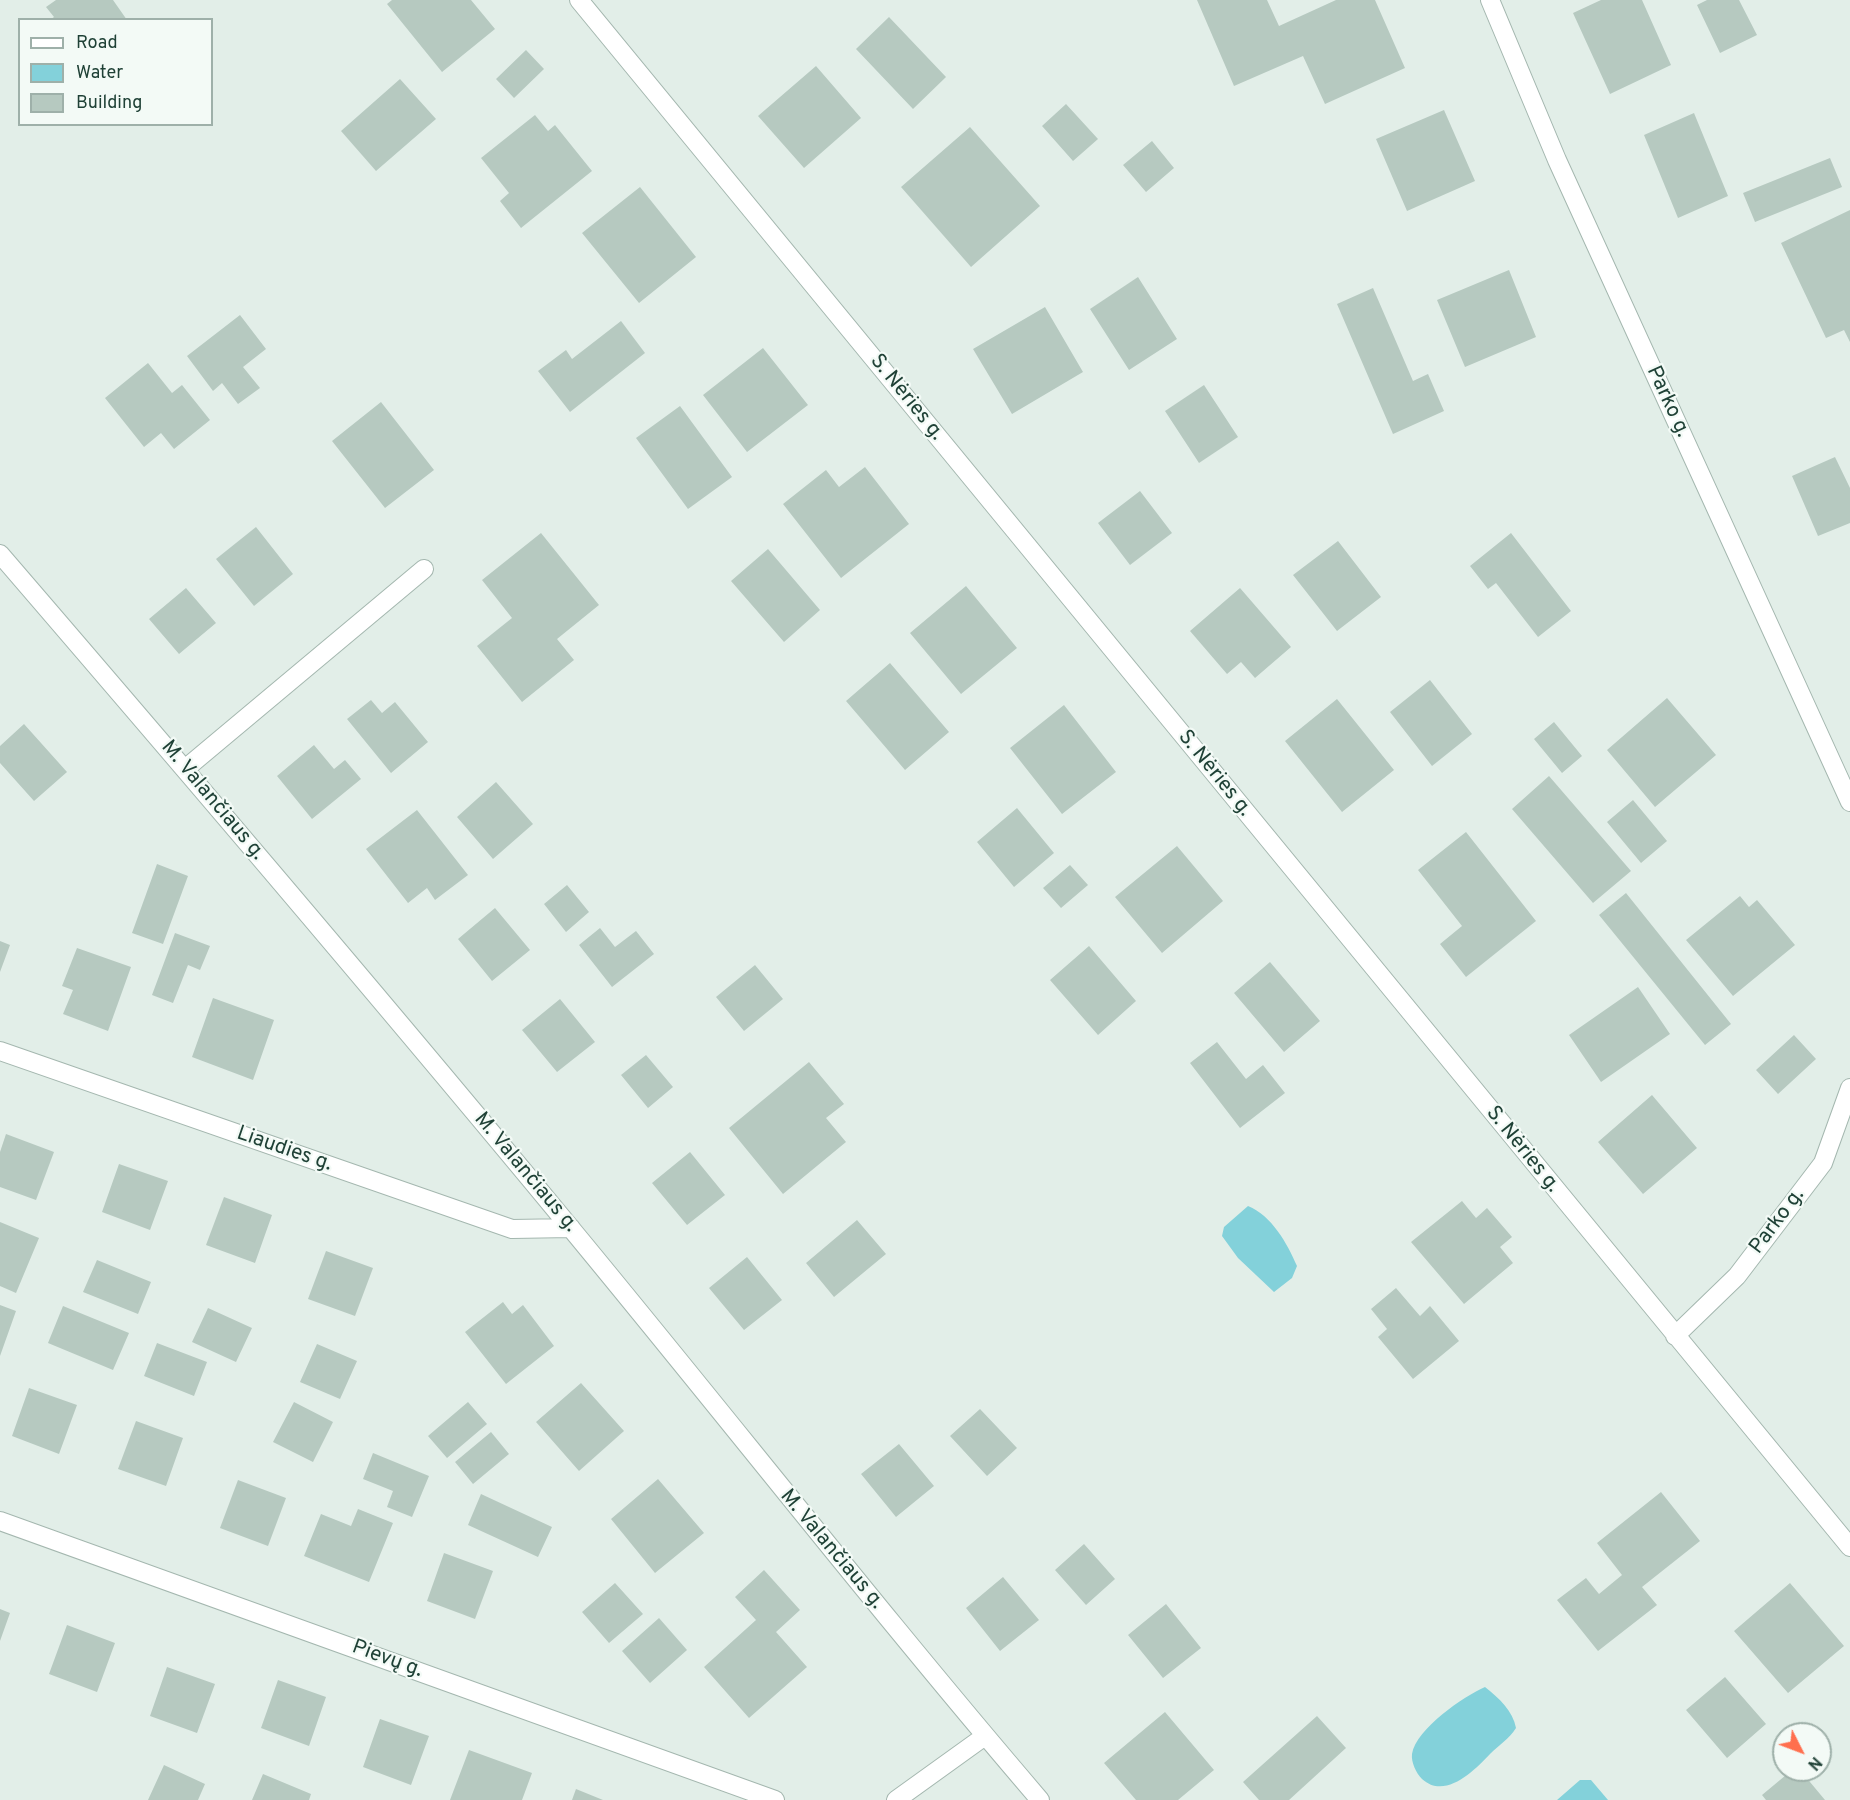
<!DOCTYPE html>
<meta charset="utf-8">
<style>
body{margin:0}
#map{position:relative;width:1850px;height:1800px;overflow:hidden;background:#e2eee8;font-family:Overpass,sans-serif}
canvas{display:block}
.legend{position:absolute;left:18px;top:18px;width:195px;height:108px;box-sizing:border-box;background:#f3faf6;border:2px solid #9eb0a9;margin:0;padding:8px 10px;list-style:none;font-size:18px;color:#1f4136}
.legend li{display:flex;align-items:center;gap:12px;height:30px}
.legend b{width:30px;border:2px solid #9eb0a9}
.north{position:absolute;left:1772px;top:1722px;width:60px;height:60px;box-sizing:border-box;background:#f3faf6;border:2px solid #9eb0a9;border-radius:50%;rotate:132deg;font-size:16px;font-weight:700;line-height:24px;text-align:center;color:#1f4136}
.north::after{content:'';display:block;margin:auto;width:21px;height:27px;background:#ff6f4e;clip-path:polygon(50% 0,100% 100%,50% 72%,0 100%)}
</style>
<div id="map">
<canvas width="1850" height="1800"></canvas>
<ul class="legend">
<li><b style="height:8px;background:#fff"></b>Road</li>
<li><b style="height:16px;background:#83d1da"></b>Water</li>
<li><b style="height:16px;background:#b6c9c0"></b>Building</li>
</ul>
<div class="north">N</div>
</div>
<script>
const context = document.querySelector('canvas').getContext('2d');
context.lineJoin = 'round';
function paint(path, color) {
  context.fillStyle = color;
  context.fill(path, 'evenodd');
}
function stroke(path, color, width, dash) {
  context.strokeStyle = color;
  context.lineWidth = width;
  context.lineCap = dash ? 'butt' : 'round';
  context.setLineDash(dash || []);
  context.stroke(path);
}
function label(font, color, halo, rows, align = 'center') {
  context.font = font + ' Overpass,sans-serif';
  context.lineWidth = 4.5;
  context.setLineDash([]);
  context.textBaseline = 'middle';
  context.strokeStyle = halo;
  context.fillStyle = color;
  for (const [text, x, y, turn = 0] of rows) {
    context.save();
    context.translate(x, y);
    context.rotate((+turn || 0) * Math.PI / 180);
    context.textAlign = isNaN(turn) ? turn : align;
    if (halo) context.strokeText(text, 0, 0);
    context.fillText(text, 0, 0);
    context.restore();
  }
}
paint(new Path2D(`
 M1248,1206C1272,1216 1287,1243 1297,1266L1292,1278L1274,1292L1238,1258L1222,1236L1224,1227Z
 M1485,1687C1499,1698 1513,1711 1516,1728C1509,1739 1499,1745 1490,1754C1474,1771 1445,1800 1422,1779C1416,1773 1411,1762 1412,1754C1416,1729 1464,1696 1485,1687Z
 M1580,1780H1591L1608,1800H1557Z`), '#83d1da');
paint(new Path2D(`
 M56,0H113L127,20H50L54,17L46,7Z
 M392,0H471L495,29L442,72L387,4Z
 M1197,0H1267L1279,26L1336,0H1375L1405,68L1325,104L1303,56L1234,86Z
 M1601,0H1642L1671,65L1610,94L1573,13Z
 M1707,0H1739L1757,35L1720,53L1697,5Z
 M889,17L946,77L913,109L856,49Z
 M526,50L544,69L514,98L496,79Z
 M816,66L861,118L804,168L758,116Z
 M400,79L436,119L376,171L341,131Z
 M1066,104L1098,139L1073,161L1042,126Z
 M1444,110L1475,181L1407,211L1376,139Z
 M1694,113L1728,196L1678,218L1644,135Z
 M535,115L548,131L555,125L592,171L521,228L500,201L509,193L481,158Z
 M970,127L1040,206L971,267L901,187Z
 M1152,141L1174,168L1146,192L1123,165Z
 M1830,158L1842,187L1755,222L1743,193Z
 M640,187L696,257L639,303L582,233Z
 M1850,210V342L1844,330L1826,338L1781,243Z
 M1509,270L1536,337L1465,367L1437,300Z
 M1138,277L1177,339L1129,370L1090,309Z
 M1373,288L1413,381L1428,374L1444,411L1393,434L1337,304Z
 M1045,307L1083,372L1012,414L973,349Z
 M240,315L266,349L243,367L260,388L238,404L222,383L213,391L187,356Z
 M621,321L645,353L570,412L538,371L566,350L572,359Z
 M763,348L808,405L747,452L703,395Z
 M148,363L172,393L182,385L210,420L174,449L161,433L144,447L105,398Z
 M1204,385L1238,437L1199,463L1165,411Z
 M381,402L434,470L385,508L332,441Z
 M680,406L732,477L688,509L636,438Z
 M1835,457L1850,488V523L1818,536L1792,476Z
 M865,467L909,524L841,578L783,504L826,470L839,487Z
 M1140,491L1172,533L1130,565L1098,523Z
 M256,527L293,574L254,606L216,559Z
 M541,533L599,605L557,639L574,660L522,702L477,646L512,618L482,580Z
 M1511,533L1571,611L1538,637L1496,583L1488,589L1470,566Z
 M1338,541L1381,597L1337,631L1293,575Z
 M768,549L820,610L784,642L731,581Z
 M966,586L1017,648L961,694L910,633Z
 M186,588L216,623L179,654L149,619Z
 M1240,588L1291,647L1255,678L1241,662L1227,674L1190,631Z
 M890,663L949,732L905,770L846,701Z
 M1430,680L1472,734L1432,766L1390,712Z
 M1667,698L1716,755L1655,807L1607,750Z
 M1337,699L1394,770L1342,812L1285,741Z
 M371,700L382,713L395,702L428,742L391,773L347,719Z
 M1064,705L1116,772L1062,814L1010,748Z
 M1554,722L1582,756L1562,773L1534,739Z
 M24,724L67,772L34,801L0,763V746Z
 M314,745L334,769L345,760L361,779L312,819L277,776Z
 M1549,776L1631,871L1593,903L1512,809Z
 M496,782L533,824L493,859L457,817Z
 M1633,800L1667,841L1641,863L1607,822Z
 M1017,808L1054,853L1014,887L977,842Z
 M417,810L468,875L435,900L427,888L408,903L366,849Z
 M1466,832L1536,921L1466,977L1440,944L1462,926L1418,870Z
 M1177,846L1223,901L1162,953L1115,897Z
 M157,864L188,876L163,944L132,933Z
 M1070,865L1088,885L1061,908L1043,888Z
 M567,885L589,912L566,932L544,904Z
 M1626,893L1731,1024L1705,1045L1599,915Z
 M1740,896L1749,907L1757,900L1795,945L1733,996L1686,940Z
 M495,908L530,950L492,981L458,939Z
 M600,928L615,947L636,931L654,954L612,987L579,945Z
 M175,933L210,946L200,970L188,965L173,1003L152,995Z
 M0,941L10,945L0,972Z
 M1089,946L1136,1001L1098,1035L1050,980Z
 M77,948L131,967L108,1031L63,1014L73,990L62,986Z
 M1270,962L1320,1021L1284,1052L1234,993Z
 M755,965L783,999L744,1031L716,997Z
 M1638,987L1670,1034L1601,1082L1569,1035Z
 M213,998L274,1020L253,1080L192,1057Z
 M560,999L595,1042L557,1072L522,1030Z
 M1794,1035L1816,1059L1778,1094L1756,1070Z
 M1217,1042L1246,1079L1263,1065L1285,1093L1240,1128L1190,1063Z
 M646,1055L673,1087L648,1108L621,1075Z
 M809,1062L844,1104L826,1118L846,1142L783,1194L729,1128Z
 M1652,1095L1697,1148L1643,1194L1598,1142Z
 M6,1134L54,1152L36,1200L0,1187V1152Z
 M690,1152L725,1195L687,1225L652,1183Z
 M119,1164L168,1181L150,1230L102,1212Z
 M224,1197L272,1215L255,1263L206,1245Z
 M1462,1201L1476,1218L1487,1208L1512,1237L1500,1247L1513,1263L1464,1304L1411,1242Z
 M857,1220L886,1254L834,1297L806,1263Z
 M0,1222L39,1238L16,1293L0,1286Z
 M326,1251L373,1268L355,1316L308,1299Z
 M747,1257L782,1300L744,1330L709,1288Z
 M97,1260L151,1282L138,1314L83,1292Z
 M1396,1288L1420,1316L1430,1306L1459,1341L1413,1379L1378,1337L1387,1329L1371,1309Z
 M503,1302L512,1314L523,1305L554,1346L506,1384L465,1332Z
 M0,1305L16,1311L0,1356Z
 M63,1306L129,1333L113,1370L48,1343Z
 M208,1308L252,1328L236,1362L192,1342Z
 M157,1343L207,1362L194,1396L144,1376Z
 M317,1344L357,1361L340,1399L300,1382Z
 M581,1383L624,1431L579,1471L536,1422Z
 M29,1388L77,1405L59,1454L12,1436Z
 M294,1402L333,1422L313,1462L273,1442Z
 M468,1402L487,1424L447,1458L428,1436Z
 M980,1409L1017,1448L987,1476L950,1436Z
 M136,1421L183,1438L166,1486L118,1469Z
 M491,1432L509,1454L473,1484L455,1462Z
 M899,1444L934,1486L896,1517L861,1474Z
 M373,1453L429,1476L412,1517L387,1507L393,1491L363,1479Z
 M658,1479L704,1533L655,1573L611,1519Z
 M238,1480L286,1498L268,1546L220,1528Z
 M1661,1492L1700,1541L1642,1587L1657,1605L1598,1651L1557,1600L1586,1578L1599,1594L1622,1575L1597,1543Z
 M481,1494L552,1527L538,1557L468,1525Z
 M358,1509L393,1523L369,1582L304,1556L321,1514L351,1526Z
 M1084,1544L1115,1579L1086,1605L1055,1570Z
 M444,1553L493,1571L475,1619L427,1601Z
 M764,1570L800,1610L776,1632L807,1667L749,1718L704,1667L756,1620L735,1597Z
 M1003,1577L1039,1620L1000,1651L966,1608Z
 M615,1583L643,1614L609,1643L582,1612Z
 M1790,1583L1844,1646L1788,1693L1734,1631Z
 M1166,1604L1201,1648L1163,1678L1128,1635Z
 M0,1609L10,1613L0,1641Z
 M659,1618L687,1650L650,1683L622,1651Z
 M67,1625L115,1643L97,1692L49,1674Z
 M167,1667L215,1684L197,1733L150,1716Z
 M1725,1677L1766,1724L1727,1758L1686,1710Z
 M278,1680L326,1697L309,1746L261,1728Z
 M1165,1712L1214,1770L1178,1800H1136L1104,1763Z
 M1317,1716L1346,1748L1289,1800H1259L1243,1782Z
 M380,1719L429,1736L411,1785L363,1767Z
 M469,1750L532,1773L522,1800H450Z
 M164,1765L205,1784L198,1800H148Z
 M1792,1770H1800L1825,1800H1766L1762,1795Z
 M263,1774L311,1794L309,1800H252Z
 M576,1789L603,1800H572Z`), '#b6c9c0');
const minor = new Path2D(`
 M579,0L1850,1547
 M1490,0L1557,160L1850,802
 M0,554C192,777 382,1000 569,1226C727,1417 879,1612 1040,1800
 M185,769L424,569
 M0,1051L512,1229L571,1228
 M1675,1336L1737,1276L1823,1163L1850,1088
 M0,1521L775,1800
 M896,1800L985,1736`);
stroke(minor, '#a4b7af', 20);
stroke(minor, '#fff', 18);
label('21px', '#1f4136', '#f3faf6', [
 ["S. Nėries g.",906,398,51],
 ["Parko g.",1667,402,65],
 ["S. Nėries g.",1214,774,51],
 ["M. Valančiaus g.",212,801,50],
 ["Liaudies g.",284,1150,19],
 ["S. Nėries g.",1522,1150,51],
 ["M. Valančiaus g.",525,1173,50],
 ["Parko g.",1778,1222,-53],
 ["M. Valančiaus g.",831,1550,50],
 ["Pievų g.",387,1660,20]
]);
</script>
